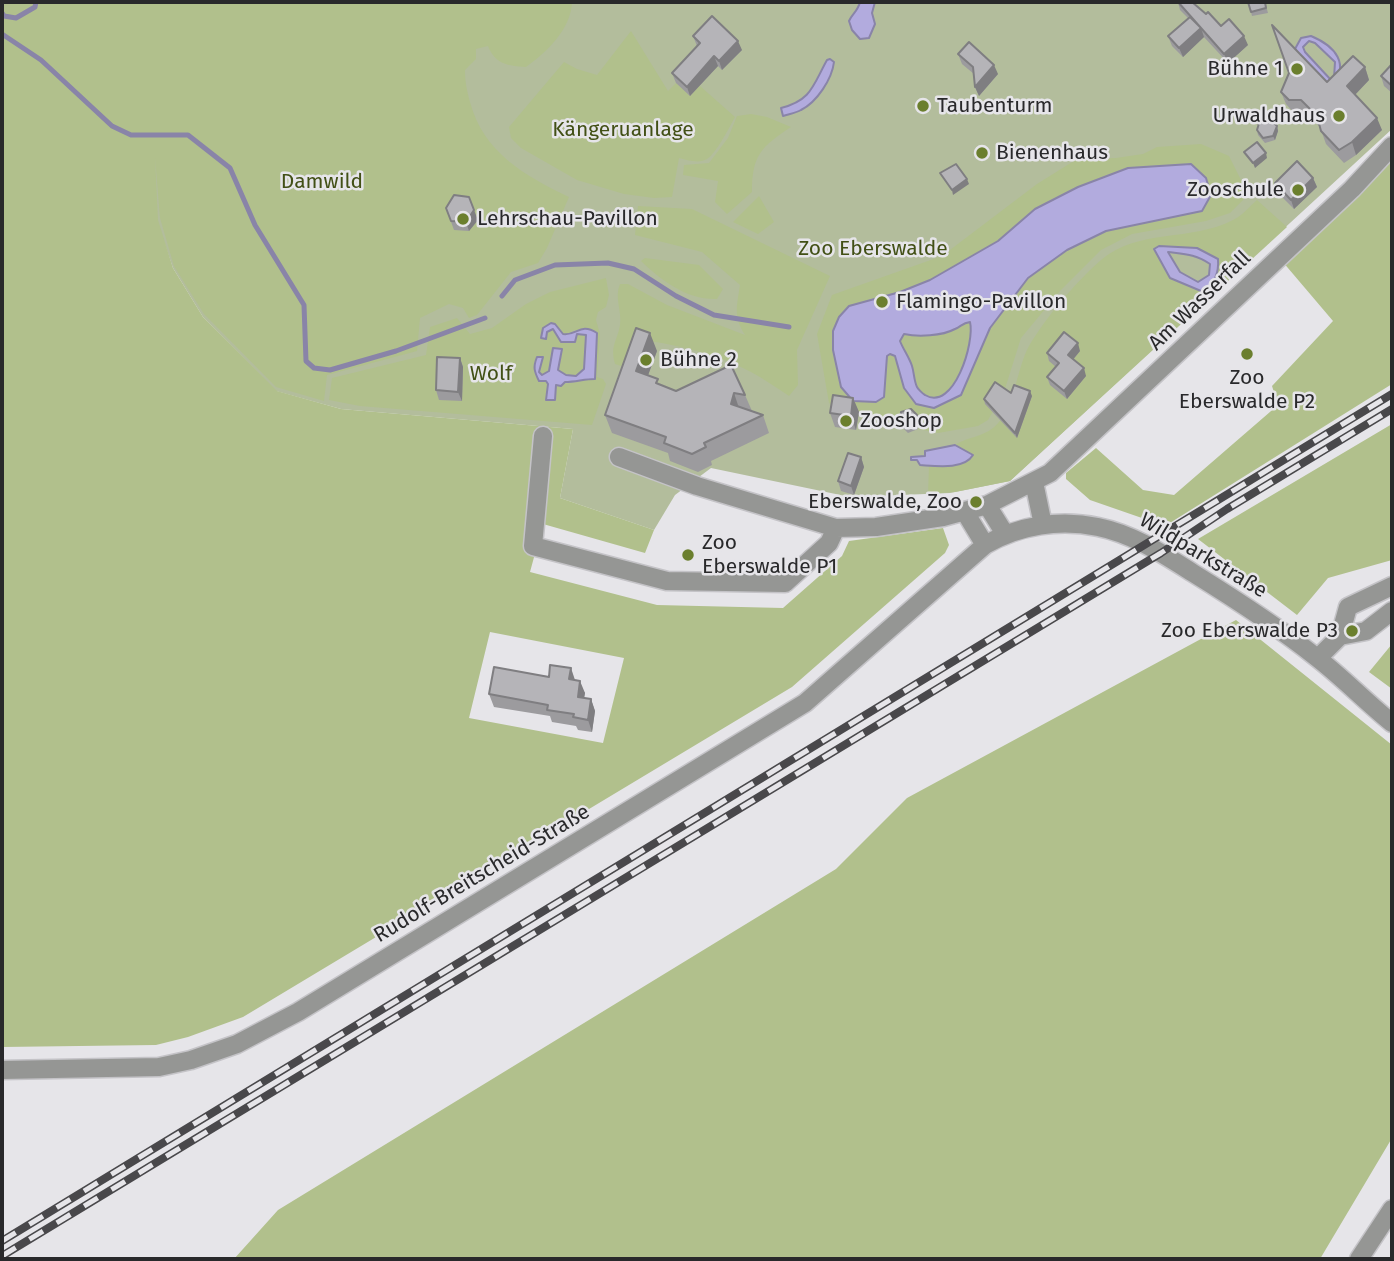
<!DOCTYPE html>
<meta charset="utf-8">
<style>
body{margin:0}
#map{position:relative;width:1394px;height:1261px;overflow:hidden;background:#e6e5e9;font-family:"Fira Sans",sans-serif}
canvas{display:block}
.frame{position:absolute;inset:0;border:4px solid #29292b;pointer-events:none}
</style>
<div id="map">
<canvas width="1394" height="1261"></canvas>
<div class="frame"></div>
</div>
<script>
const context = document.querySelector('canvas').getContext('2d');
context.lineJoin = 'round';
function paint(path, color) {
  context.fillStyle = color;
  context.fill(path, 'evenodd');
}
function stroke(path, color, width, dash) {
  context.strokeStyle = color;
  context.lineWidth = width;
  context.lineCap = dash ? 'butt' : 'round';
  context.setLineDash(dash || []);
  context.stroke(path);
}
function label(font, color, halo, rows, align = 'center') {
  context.font = font + ' "Fira Sans",sans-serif';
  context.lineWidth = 5;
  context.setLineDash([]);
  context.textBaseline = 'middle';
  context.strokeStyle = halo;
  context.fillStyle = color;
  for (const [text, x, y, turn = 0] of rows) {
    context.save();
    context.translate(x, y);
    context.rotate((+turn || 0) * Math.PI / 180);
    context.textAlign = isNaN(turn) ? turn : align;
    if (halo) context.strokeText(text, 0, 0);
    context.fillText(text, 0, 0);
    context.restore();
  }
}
paint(new Path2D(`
 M2,2H1392V129L1010,481L950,493L850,497L711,468L675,495L654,530L560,498L573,429L341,409L276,391L203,317L173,268L159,227L169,292L223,357L274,408L292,440L246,459L158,477L77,499L28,515L2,532Z`), '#b3bd9c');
paint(new Path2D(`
 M2,2H572C571,29 547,52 526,67C508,66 495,64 488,46L476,49V59L465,70C465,82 467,91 470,102C483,152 525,176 569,197L547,248L538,263L511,272L477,315L469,318L463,308L449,304L420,318L417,351L327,375L324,401L276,387L204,314L174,266L160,218L155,157L158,220L173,268L203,317L277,391L341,409L573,429L560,498L654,530L645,553L543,524L530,572L657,605L783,608L842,556L849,541L943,528L949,545L945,553L792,687L243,1017L188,1037L156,1045L2,1047ZM490,632L624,658L603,743L469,718Z
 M631,31L668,91L676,83L700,86L735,117C730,126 716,154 707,159C699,164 687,160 679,158L672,197L654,198L624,194L577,180L521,148L511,138L509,127L564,62L577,69L597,75Z
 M751,114L767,117L791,127C761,147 752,155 752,192L727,214L715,202L718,181L683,175L684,165L709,163L728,138L737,116Z
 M1201,144L1229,156L1244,186V199L1230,213L1206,221L1132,234L1101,250L1060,291L1021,338L1004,392L988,420L978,426L938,433L918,429L919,420L903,417L901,426L859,412L838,409L829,403L817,334L832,295L942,256L1037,184L1077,159L1116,158L1143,154L1157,147ZM1162,165L1201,211L1106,231L1067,250L1028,278L990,329L961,395L934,408L902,373L895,356L890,354L887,356L884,397L841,387L833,350V331L849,306L900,292L930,280L998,241L1035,209L1078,187L1128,169Z
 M1392,154V384L1165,526L1090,500L1066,479V473L1096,448L1143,490L1174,495L1278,405L1272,386L1333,321L1282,261Z
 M759,196L774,222L758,234L733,222Z
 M1257,200L1287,227L1010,481L955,492L928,494L929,466L961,464L959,449L955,445C967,437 982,437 993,428C1015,411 1016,369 1029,346C1046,317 1076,282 1101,260C1139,228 1191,242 1233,220C1242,216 1250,206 1257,200ZM1168,246L1197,248L1219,266L1195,290L1170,278L1155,249Z
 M638,206L692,209L830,276L797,350L798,385L789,396C777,388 764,379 751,372C721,356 683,346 649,341L627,368L615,364C610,345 617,342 620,325C622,311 614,297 620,284H628L667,305L745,335C733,316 737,305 740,285L702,252L635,235Z
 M645,258L699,265L723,289L717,299C687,300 662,281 641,261Z
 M606,278L609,295L606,307L598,312L596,320L600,334L597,377L603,379L606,384L592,425L360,406L329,400L332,378L426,355L430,327L457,318L470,334L492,328L526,304L550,292ZM551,323L555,324L562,334H568L574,330L597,333L581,379L578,382L556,385L547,400L548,384L534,372L543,358C541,365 536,368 542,376L549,371L553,348L558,370L566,375L576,376L584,369L586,334H577L569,343C559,341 557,338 553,329L542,338L543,328Z
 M970,322C976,343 950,420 921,391C916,387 916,382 915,376C912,363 904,353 900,341L904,334C915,336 945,334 955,329C962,326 962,323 970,322Z
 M1392,424V560L1328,578L1297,615L1198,539Z
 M1236,620L1392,745V1138L1320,1259H234L278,1210L836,869L907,798Z
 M1392,644V689L1369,672Z`), '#b1c08c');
const water = new Path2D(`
 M860,2H875L872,13L875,24L869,38L860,39L852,30L849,21C852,14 858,11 860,2Z
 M1311,36C1335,46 1351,64 1331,88L1298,55L1295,49L1301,38ZM1309,41L1315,43L1335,62L1334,78L1331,80L1305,52L1303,47Z
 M830,59L834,62C832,79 817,102 801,110C796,113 789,114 783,116L781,108C812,100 813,85 827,60Z
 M1191,164L1206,178L1211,195L1202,211L1106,231L1067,250L1028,278L990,328L961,395L934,408L916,404L904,388L895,356L890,354L887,356L884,397L876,402L853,401L841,387L833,350V331L839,317L849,306L900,292L930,280L998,241L1035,209L1078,187L1128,168ZM970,322C975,342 954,412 925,395C923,394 918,389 917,387C914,381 914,372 912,366C909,357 903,349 900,341L904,334C918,337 942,336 955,329C962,326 962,323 970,322Z
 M1159,246L1197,248L1218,259C1219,272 1215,286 1201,291L1170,278L1154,249ZM1168,252C1184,254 1196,254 1210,264L1209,275L1198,282L1180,272Z
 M551,323L555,324L563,334C577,336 580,322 597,333L595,379C584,379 576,382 565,382L561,386L556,385L555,400H546L548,384L546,381H539C534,371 533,367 537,357H543L539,372L542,375L549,371L553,348L562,349L558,370L566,375L576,376L584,369L586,335L577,334L575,342H561L553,329L547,332L546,339L541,338L543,328Z
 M955,445L973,455C964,470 936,466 920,465L917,460H911V457L925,456V451Z`);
paint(water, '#b2abde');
stroke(water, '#8984a8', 2);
stroke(new Path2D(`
 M2,13L4,16L16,18L35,7L36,2
 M2,34L41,60L112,126L131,135H188L230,168L255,225L304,305L306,361L314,368L330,370L396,351L485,318
 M502,296L515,280L555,265L608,263L634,269L676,296L714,315L789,327`), '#8984a8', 5);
const minor = new Path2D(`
 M543,436L533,546L667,581L785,583L829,543L836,528
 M619,457L697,486L836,528L876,527L943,517L987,505L1050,473L1352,189L1392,146
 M1034,482L1043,525
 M987,505L1005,534
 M965,512L985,545
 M1340,636L1348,607L1392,586
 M1318,658L1340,636L1366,631L1392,611
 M2,1070L159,1067L191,1060L237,1044L298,1012L805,703L985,545C1019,525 1060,519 1098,527C1133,534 1163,554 1193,573C1235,599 1277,626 1316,657C1342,677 1366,702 1392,723
 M1359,1259L1392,1209`);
stroke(minor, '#c4c3c7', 21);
stroke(minor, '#959694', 18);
const rail = new Path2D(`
 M2,1241L1392,394
 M2,1256L1161,553L1227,509L1392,409`);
stroke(rail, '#49484b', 8);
stroke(rail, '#e6e5e9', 5, [16]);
paint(new Path2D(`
 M1178,2L1206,14L1248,45L1228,63L1203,36L1204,37L1183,57L1172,46L1168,36L1188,18L1180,10Z
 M1265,2L1268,13L1252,16L1251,12Z
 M693,36L742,50L722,70L718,66L690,96L676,83L672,73L697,46Z
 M958,54L998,74L979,96L975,87L974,74L962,64Z
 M1392,64V93L1384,86L1381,76Z
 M1365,67L1369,80L1355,95L1382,130L1356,155L1344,163L1326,144L1320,127L1306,113H1294L1286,104L1281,92L1327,82Z
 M1277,126L1278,131L1275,140L1265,143L1258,135L1257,130Z
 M1313,178L1317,187L1294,209L1278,193L1275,183Z
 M446,208L478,220L469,231L454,230Z
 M657,351L648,375L660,385L676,391L731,365L745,395L752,411L763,415L769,433L711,461L712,465L698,472L670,461L668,453L612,433L605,415Z
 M1080,351L1073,360L1086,376L1067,399L1050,385L1047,377L1056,367L1049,361L1047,353Z
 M460,358L463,367L462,401L439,400L436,390Z
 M1032,396L1017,438L985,404L984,399Z
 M853,398L859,412L856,430L835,427L830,413Z
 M917,415L919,420L918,429L908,433L901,426L900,421Z
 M861,457L864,467L854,495L841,491L838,481Z
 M549,677L575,680L585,693L584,698L591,699L595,711L592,732L578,730L576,726L552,722L550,716L494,707L489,694Z`), '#9c9b9e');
paint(new Path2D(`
 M1201,28L1204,37L1183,57L1179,48Z
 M1244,36L1248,45L1228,63L1224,54Z
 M738,41L742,50L722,70L719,61Z
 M714,56L718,66L690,96L687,87Z
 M994,65L998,74L979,96L975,87Z
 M1365,67L1369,80L1351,99L1347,86Z
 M1377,118L1382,130L1356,155L1352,142Z
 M1277,126L1278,131L1275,140L1273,136Z
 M1266,153L1267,158L1255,168L1253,163Z
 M1313,178L1317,187L1294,209L1291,200Z
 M967,179L969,184L953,195L952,190Z
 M474,210L478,220L469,231L466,222Z
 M650,333L657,351L643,389L636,371Z
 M1078,343L1080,351L1070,363L1068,355Z
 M460,358L463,367L462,401L458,392Z
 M1084,368L1086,376L1067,399L1064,391Z
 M1030,391L1032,396L1017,438L1015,433Z
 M734,393L740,411L731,404Z
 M853,398L859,412L856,430L851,416Z
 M861,457L864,467L854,495L851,486Z
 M571,668L575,680L569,679Z
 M580,681L585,693L582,709L578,697Z
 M591,699L595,711L592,732L588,720Z`), '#7f7e81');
const building = new Path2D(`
 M1178,2H1192L1206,14L1208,12L1221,26L1229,19L1244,36L1224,54Z
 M1248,2H1265L1266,8L1251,12Z
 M712,16L738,41L719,61L714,56L687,87L672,73L700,43L693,36Z
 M1190,17L1201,28L1179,48L1168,36Z
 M1272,25L1327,82L1353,56L1365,67L1347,86L1377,118L1352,142L1339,150L1321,131L1317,116L1301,100H1289L1281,92L1289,73Z
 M969,42L994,65L975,87L973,67L958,54Z
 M1392,64V86L1381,76Z
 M1270,119L1277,126L1273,136L1263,138L1257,130L1260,120Z
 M1257,142L1266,153L1253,163L1244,152Z
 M1297,161L1313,178L1291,200L1275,183Z
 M956,164L967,179L952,190L940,173Z
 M454,195L469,197L474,210L466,222L451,221L446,208Z
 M636,328L650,333L636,371L658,379L656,383L676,391L731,365L745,395L734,393L731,404L763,415L704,443L706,447L692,454L664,443L666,437L605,415Z
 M1064,332L1078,343L1068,355L1084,368L1064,391L1047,377L1059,363L1047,353Z
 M437,357L460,358L458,392L436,390Z
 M995,382L1011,393L1014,385L1030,391L1015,433L984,399Z
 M833,395L853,398L851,416L830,413Z
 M911,409L917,415V424L906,428L900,421L901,412Z
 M848,453L861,457L851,486L838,481Z
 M550,665L571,668L569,679L580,681L578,697L591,699L588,720L573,717L574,714L547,710L548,705L489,694L494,667L549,677Z`);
paint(building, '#b5b4b8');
stroke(building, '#7f7e81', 2);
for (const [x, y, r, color] of [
 [1297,69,7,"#6b7f2e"],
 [923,106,7,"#6b7f2e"],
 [1339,116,7,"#6b7f2e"],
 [982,153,7,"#6b7f2e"],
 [1298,190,7,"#6b7f2e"],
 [463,219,7,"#6b7f2e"],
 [882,302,7,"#6b7f2e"],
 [1247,354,7,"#6b7f2e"],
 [646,360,7,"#6b7f2e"],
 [846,421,7,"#6b7f2e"],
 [976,502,7,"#6b7f2e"],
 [688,555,7,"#6b7f2e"],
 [1352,631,7,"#6b7f2e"]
]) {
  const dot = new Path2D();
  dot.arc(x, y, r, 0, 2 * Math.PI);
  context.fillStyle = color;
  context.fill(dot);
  stroke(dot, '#e6e5e9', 2.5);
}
label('21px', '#29292b', '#e6e5e9', [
 ["Bühne 1",1283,69,"right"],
 ["Taubenturm",937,106],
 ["Urwaldhaus",1325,116,"right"],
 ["Bienenhaus",996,153],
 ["Zooschule",1284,190,"right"],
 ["Lehrschau-Pavillon",477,219],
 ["Flamingo-Pavillon",896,302],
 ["Bühne 2",660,360],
 ["Zoo",1247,378,"center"],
 ["Eberswalde P2",1247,402,"center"],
 ["Zooshop",860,421],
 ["Eberswalde, Zoo",962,502,"right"],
 ["Zoo",702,543],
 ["Eberswalde P1",702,567],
 ["Zoo Eberswalde P3",1338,631,"right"]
], 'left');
label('21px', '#425016', '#e6e5e9', [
 ["Kängeruanlage",623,130],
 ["Damwild",322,182],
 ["Zoo Eberswalde",873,249],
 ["Wolf",491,374]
]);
label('21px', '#29292b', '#e6e5e9', [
 ["Am Wasserfall",1200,301,-44],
 ["Wildparkstraße",1203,556,31],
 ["Rudolf-Breitscheid-Straße",482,874,-31]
]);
</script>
